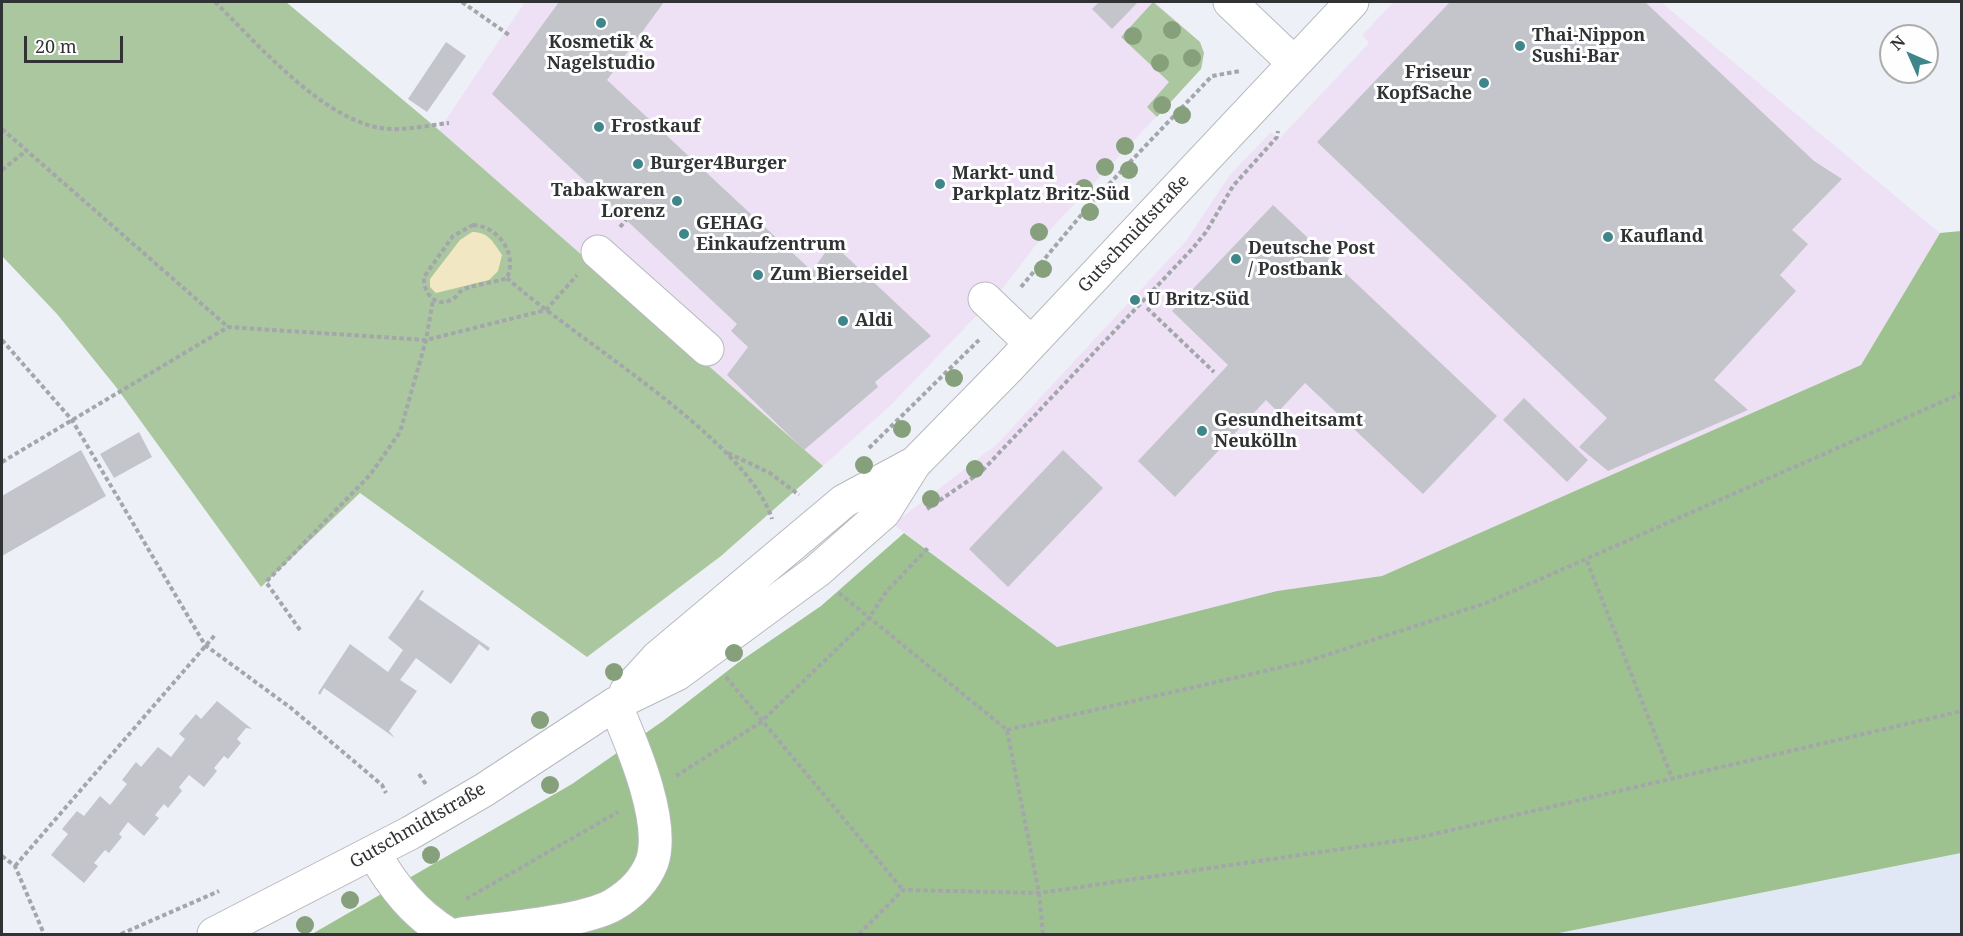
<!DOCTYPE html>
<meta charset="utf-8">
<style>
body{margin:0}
#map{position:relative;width:1963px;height:936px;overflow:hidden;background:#edf1f7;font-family:"Noto Serif",serif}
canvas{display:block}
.frame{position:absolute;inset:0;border:3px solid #303234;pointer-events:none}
.north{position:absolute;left:1879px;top:24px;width:60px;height:60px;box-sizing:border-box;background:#fefefe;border:2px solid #acacad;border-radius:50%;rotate:315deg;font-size:16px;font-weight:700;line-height:24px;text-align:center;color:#303234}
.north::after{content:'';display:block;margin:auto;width:21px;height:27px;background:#3e8689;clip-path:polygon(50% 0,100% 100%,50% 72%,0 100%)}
.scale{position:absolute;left:24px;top:36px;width:99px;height:27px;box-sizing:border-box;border:3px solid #303234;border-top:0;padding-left:8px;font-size:18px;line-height:21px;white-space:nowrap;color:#303234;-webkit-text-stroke:4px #fefefe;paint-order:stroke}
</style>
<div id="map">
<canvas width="1963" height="936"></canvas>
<div class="frame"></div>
<div class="north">N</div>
<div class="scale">20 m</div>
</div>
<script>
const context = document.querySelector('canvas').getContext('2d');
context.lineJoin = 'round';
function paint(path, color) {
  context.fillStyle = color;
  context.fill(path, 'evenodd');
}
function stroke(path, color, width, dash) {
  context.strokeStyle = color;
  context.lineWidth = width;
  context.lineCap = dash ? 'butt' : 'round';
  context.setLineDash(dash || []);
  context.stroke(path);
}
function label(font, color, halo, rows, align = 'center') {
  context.font = font + ' "Noto Serif",serif';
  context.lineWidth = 6;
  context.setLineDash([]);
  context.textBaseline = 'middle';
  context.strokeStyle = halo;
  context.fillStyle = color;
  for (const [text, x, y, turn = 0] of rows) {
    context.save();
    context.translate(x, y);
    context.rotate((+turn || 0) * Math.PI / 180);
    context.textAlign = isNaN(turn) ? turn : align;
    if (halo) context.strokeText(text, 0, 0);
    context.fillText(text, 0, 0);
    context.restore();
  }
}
paint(new Path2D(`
 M525,2H1155L1200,42L1203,63L1201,69L1035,246L1003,288L891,405L823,466L439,130Z
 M1394,2H1661L1940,233L1861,365L1382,576L1277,591L1057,647L893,524L997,444L1186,241L1229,176L1271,132L1279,139L1369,43L1362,35Z`), '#eee1f5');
paint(new Path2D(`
 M1961,853V934H1554Z`), '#e0e8f5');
paint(new Path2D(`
 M2,2H286L439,130L823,466L721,556L587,657L360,493L261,587L116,387L57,314L2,256Z
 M1153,2L1200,42L1204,53L1201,69L1157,117L1147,107L1169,82L1121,37Z`), '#abc79f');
paint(new Path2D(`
 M1961,231V853L1554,934H312L572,784L663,721L739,662L821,606L904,533L1057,647L1277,591L1382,576L1861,365L1940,233Z`), '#9ec28f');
paint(new Path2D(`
 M472,232C489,232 493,242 502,255L498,271L489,280L436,293L430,287V279L460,240Z`), '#f1e7c2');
paint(new Path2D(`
 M559,2H664L607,80L812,271L832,243L931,336L875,382L878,387L804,450L727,375L748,347L731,331L737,324L492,94Z
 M1099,2H1138L1112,29L1092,9Z
 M1450,2H1645L1814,161L1842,179L1792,230L1808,244L1780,275L1796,291L1714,380L1748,410L1608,471L1579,447L1607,418L1317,142Z
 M446,42L466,56L427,112L408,99Z
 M1273,205L1497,416L1423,494L1305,383L1278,412L1266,400L1175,497L1138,461L1228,365L1172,311Z
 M1524,398L1588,460L1567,482L1503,420Z
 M139,432L152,457L114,478L100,454Z
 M81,450L106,496L2,556V496Z
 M1063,450L1103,488L1008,587L969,549Z
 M422,590L424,591L419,599L490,648L488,651L479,644L451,684L416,658L400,680L417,691L389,731L395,738L324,688L320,695L318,693L350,644L388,672L403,650L388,638Z
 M217,701L252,729L246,728L237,739L241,743L228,759L224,756L214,768L217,771L204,787L189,775L179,787L182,791L168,808L164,804L155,815L159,818L144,836L128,822L119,834L122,837L109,853L105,850L94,863L98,866L84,883L51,855L68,834L62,829L77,811L84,816L100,796L110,805L127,784L122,780L136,762L141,767L158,747L171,757L185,739L179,734L196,714L201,719Z`), '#c4c4cb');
const minor = new Path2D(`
 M1230,2L1294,63
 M598,252L707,349
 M985,299L1031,343
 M626,692L657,658L844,501L913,464
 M374,853C393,887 415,914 448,934
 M214,934L410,833L484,790L615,704L677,674L817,571L884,512L914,464L1009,367L1352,2
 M461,934C499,929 583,922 613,905C630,895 645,880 652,862C666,821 631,742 615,704`);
stroke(minor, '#b6babf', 35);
stroke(new Path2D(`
 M215,2C257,43 327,126 390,129C409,130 430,125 449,123
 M462,2L509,35
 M2,129L228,327
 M2,170L26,151
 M473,225C498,226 518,254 507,278C494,283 469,285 461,291C459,292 456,298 454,298C437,310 423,294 424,277L453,236Z
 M620,227L626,220
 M507,278C573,338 747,439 772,519
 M1021,287L1092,202L1212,76L1240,71
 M1147,308L1214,372
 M2,340L72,420L205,645L291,708L382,785L386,793
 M869,448L979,340
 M728,453L770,473L799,495
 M2,462L228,327L426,340L546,310L577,275
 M927,509L981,472L1193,248L1206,232L1233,186L1277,137L1278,131
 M1587,561L1672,778
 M839,593L1007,730L1039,893L1043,934
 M300,630L266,582L370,475L400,432L426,340L433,300
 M726,677L903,890
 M1007,730L1308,661L1486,603L1962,393
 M419,774L427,786
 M676,776L761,722L869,618L886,592L928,548
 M2,856L15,866L44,934
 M15,866L215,635
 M466,899L618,812
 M121,934L219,891
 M859,934L903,890L1039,893L1417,838L1962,711`), '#a3a6aa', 4, [4.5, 3]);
stroke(minor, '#fff', 33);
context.fillStyle = '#86a07c';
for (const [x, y] of [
 [1172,30],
 [1133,36],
 [1192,58],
 [1160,63],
 [1162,105],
 [1182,115],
 [1125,146],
 [1105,167],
 [1129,170],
 [1084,188],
 [1090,212],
 [1039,232],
 [1043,269],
 [954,378],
 [902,429],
 [864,465],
 [975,469],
 [931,499],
 [734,653],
 [614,672],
 [540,720],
 [550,785],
 [431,855],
 [350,900],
 [305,925]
]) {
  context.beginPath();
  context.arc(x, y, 9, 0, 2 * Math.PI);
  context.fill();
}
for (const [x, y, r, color] of [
 [601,23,6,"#3e8689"],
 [1520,46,6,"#3e8689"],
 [1484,83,6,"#3e8689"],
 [599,127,6,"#3e8689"],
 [638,164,6,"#3e8689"],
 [940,184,6,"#3e8689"],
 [677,201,6,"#3e8689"],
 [684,234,6,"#3e8689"],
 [1608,237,6,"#3e8689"],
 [1236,259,6,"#3e8689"],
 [758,275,6,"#3e8689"],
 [1135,300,6,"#3e8689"],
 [843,321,6,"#3e8689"],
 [1202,431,6,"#3e8689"]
]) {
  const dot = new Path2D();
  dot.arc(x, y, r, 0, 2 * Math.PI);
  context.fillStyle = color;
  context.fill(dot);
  stroke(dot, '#fefefe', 2);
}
label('bold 18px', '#303234', '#fefefe', [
 ["Thai-Nippon",1532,36],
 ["Sushi-Bar",1532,57],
 ["Kosmetik &",601,43,"center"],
 ["Nagelstudio",601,64,"center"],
 ["Friseur",1472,73,"right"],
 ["KopfSache",1472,94,"right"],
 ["Frostkauf",611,127],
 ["Burger4Burger",650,164],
 ["Markt- und",952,174],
 ["Parkplatz Britz-Süd",952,195],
 ["Tabakwaren",665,191,"right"],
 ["Lorenz",665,212,"right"],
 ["GEHAG",696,224],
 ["Einkaufzentrum",696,245],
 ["Kaufland",1620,237],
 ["Deutsche Post",1248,249],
 ["/ Postbank",1248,270],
 ["Zum Bierseidel",770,275],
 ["U Britz-Süd",1147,300],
 ["Aldi",855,321],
 ["Gesundheitsamt",1214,421],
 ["Neukölln",1214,442]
], 'left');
label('18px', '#303234', '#fefefe', [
 ["Gutschmidtstraße",1134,234,-47],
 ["Gutschmidtstraße",418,826,-30]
]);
</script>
